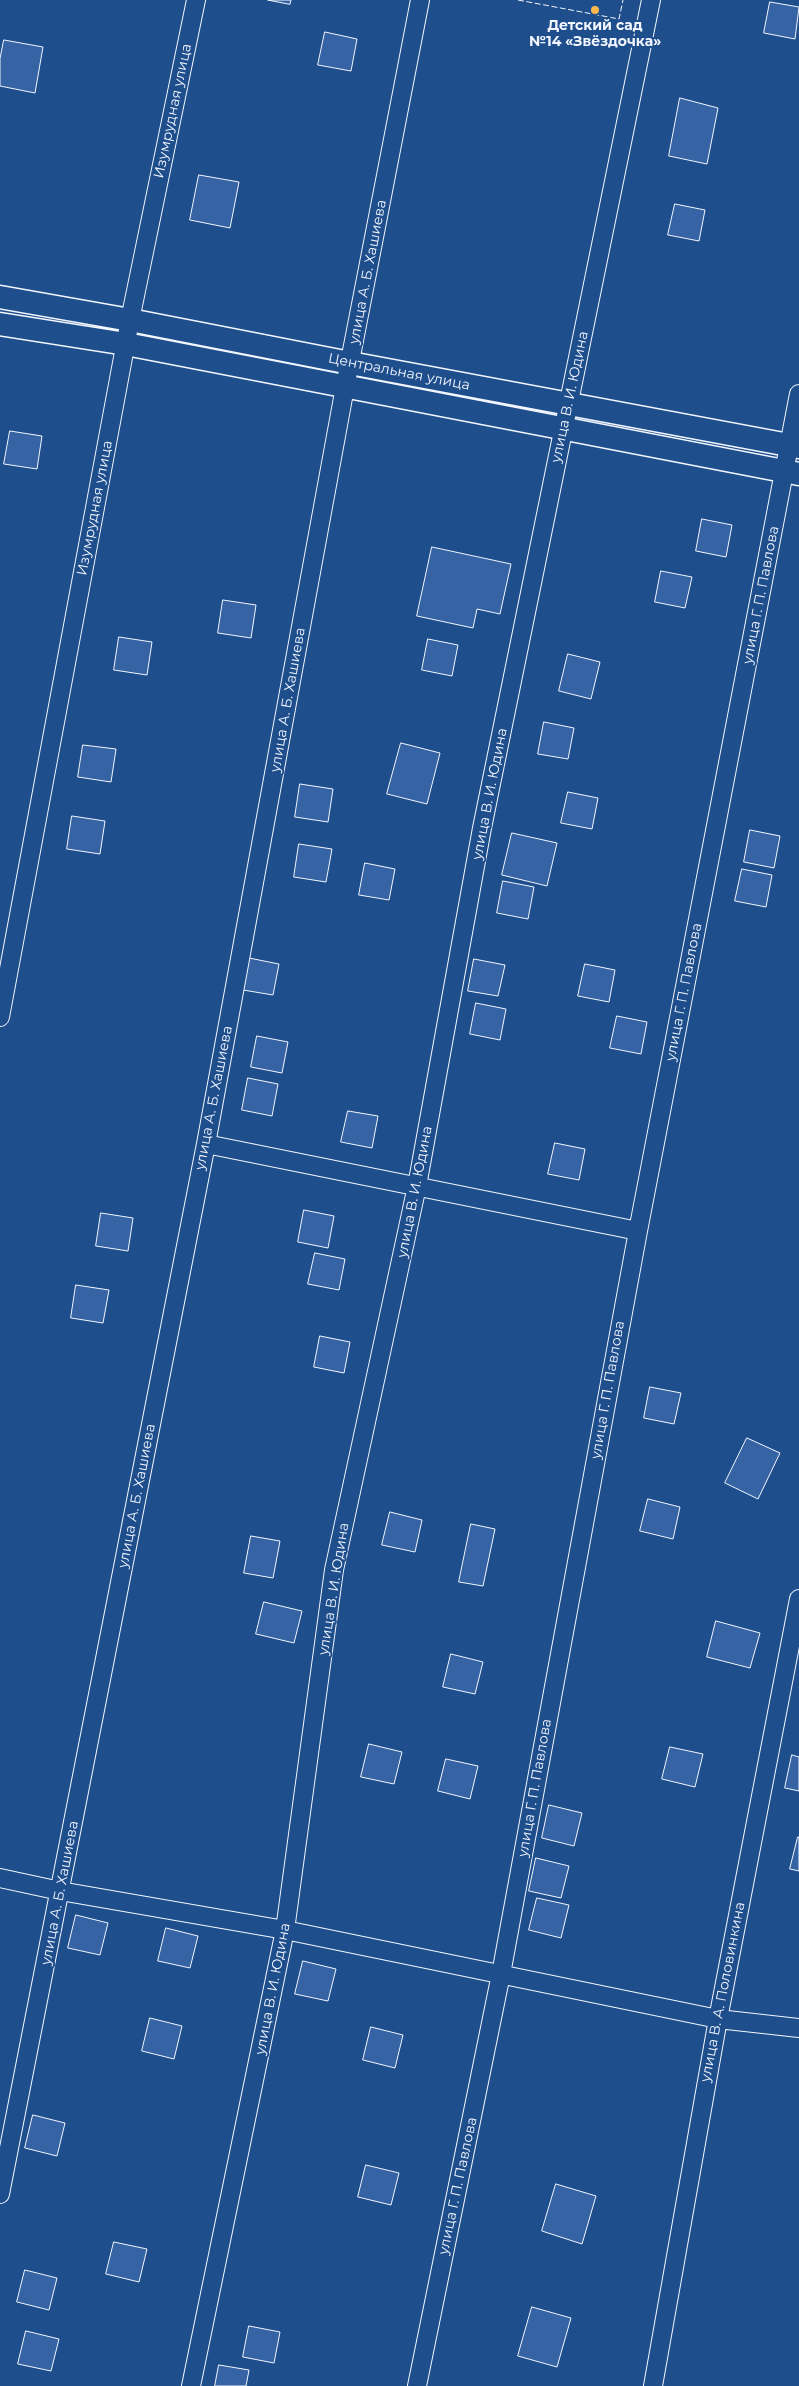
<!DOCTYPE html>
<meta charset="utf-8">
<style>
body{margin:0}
canvas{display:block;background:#1f4e8c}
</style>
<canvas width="799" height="2386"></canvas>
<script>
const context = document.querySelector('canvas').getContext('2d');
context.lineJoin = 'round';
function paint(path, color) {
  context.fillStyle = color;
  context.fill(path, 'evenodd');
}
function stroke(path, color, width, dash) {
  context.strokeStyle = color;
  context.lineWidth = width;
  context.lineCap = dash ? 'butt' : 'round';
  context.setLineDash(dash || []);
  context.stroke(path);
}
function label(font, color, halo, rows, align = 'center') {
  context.font = font + ' Montserrat,sans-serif';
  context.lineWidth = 4;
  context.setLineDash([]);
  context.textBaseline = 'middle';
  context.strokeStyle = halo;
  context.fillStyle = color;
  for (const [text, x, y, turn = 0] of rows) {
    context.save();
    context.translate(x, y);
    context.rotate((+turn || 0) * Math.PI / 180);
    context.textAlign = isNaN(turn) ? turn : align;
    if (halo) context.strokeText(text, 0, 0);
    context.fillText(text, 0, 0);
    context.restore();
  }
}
const building = new Path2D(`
 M268,0H291L290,4Z
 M770,2L799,7L795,39L764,33Z
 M325,32L357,39L351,71L318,65Z
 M4,40L43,47L35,93L0,86V59Z
 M680,98L718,108L707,164L669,156Z
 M199,175L239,182L230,228L190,220Z
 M675,204L705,210L699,241L668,235Z
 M10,431L42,436L37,469L4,464Z
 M702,519L732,525L726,557L696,551Z
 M432,547L511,564L500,614L477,609L473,628L417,616Z
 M661,571L692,577L685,608L655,602Z
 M223,600L256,605L251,638L218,633Z
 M119,637L152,642L147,675L114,670Z
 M428,639L458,645L452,676L422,670Z
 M568,654L600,662L591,699L559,691Z
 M544,722L574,728L568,759L538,754Z
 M401,743L440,753L427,804L387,794Z
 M83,745L116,749L111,782L78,777Z
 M300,784L333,789L328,822L295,817Z
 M568,792L598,798L592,829L561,823Z
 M72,816L105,821L100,854L67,849Z
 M750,830L780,836L774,868L744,862Z
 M512,833L557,843L547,886L502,875Z
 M299,844L332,849L326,882L294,877Z
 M365,863L395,869L389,900L359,895Z
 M742,869L772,875L766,907L735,901Z
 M503,881L534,887L528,919L497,913Z
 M249,958L279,964L273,995L243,990Z
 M474,959L505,965L498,996L468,991Z
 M585,964L615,970L609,1002L578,996Z
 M476,1003L506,1009L500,1040L470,1034Z
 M617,1016L647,1022L641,1054L610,1048Z
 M257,1036L288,1042L282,1073L251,1067Z
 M248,1078L278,1084L272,1116L242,1110Z
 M348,1111L378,1116L372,1148L341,1142Z
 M555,1143L585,1149L579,1180L548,1174Z
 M304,1210L334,1216L328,1248L298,1242Z
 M101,1213L133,1218L128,1251L96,1246Z
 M315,1253L345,1259L339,1290L308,1284Z
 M76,1285L109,1290L103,1323L71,1318Z
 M320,1336L350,1342L344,1373L314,1367Z
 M650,1387L681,1393L674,1424L644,1418Z
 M747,1438L780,1453L758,1499L725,1483Z
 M648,1499L680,1507L673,1539L640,1531Z
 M390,1512L422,1520L415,1552L382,1545Z
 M471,1524L495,1529L483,1586L459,1582Z
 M251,1536L280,1541L273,1578L244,1573Z
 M264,1602L302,1611L294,1643L256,1634Z
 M716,1621L760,1633L750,1668L707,1657Z
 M451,1654L483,1662L475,1694L443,1687Z
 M369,1744L402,1752L394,1784L361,1777Z
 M670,1747L703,1754L695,1787L662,1779Z
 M792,1755L799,1757V1791L785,1788Z
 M446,1759L478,1766L470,1799L438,1791Z
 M549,1805L582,1813L574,1846L542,1838Z
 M798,1837H799V1871L790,1869Z
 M536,1858L569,1866L561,1898L529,1891Z
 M537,1898L569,1905L561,1938L529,1930Z
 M76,1915L108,1923L100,1955L68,1948Z
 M166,1928L198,1936L190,1968L158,1961Z
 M303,1961L336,1969L328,2001L295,1994Z
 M150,2018L182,2026L174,2059L142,2051Z
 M371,2027L403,2035L395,2068L363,2060Z
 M33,2115L65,2123L57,2156L25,2148Z
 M366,2165L399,2173L391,2205L358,2197Z
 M556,2184L596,2196L582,2244L542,2231Z
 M114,2242L147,2249L139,2282L106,2274Z
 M25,2270L57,2278L49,2310L17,2302Z
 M532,2307L571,2318L557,2367L518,2356Z
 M249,2326L280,2332L274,2363L243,2357Z
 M26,2331L59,2339L51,2371L18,2364Z
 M219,2365L249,2370L246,2386H215Z`);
paint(building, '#3563a3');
stroke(building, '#f2f6ff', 1);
const minor = new Path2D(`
 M0,1017L130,320L196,0
 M206,1144L638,1231
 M0,1878L60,1891L285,1930L718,2019L799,2028
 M0,2194L206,1144L345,387L420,0
 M191,2386L285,1930L334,1570L417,1186L482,828L651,0
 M417,2386L501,1974L638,1231L799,394
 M653,2386L718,2019L799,1599`);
const tertiary = new Path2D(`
 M0,297L130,320L350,363L799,447
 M0,324L126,344L799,474`);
stroke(minor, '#f2f6ff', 20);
stroke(tertiary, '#f2f6ff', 25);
stroke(minor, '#1f4e8c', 18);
stroke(tertiary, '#1f4e8c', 22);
stroke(new Path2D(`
 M518,0L619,19L623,0`), '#f2f6ff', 1, [6, 2.5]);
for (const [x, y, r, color] of [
 [595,10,5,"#ffb74d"]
]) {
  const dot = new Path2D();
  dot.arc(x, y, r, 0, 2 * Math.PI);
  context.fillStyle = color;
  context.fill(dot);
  stroke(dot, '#1f4e8c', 2);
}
label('bold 14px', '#f2f6ff', '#1f4e8c', [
 ["Детский сад",595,26],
 ["№14 «Звёздочка»",595,42]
]);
label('14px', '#f2f6ff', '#1f4e8c', [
 ["Изумрудная улица",173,111,-78],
 ["улица А. Б. Хашиева",368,272,-79],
 ["Центральная улица",399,372,11],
 ["улица В. И. Юдина",570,397,-78],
 ["Изумрудная улица",95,508,-79],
 ["улица Г. П. Павлова",761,595,-79],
 ["улица А. Б. Хашиева",288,700,-80],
 ["улица В. И. Юдина",490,794,-79],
 ["улица Г. П. Павлова",684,992,-79],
 ["улица А. Б. Хашиева",214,1098,-79],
 ["улица В. И. Юдина",415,1192,-79],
 ["улица Г. П. Павлова",608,1390,-80],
 ["улица А. Б. Хашиева",137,1496,-79],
 ["улица В. И. Юдина",334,1589,-81],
 ["улица Г. П. Павлова",535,1788,-80],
 ["улица А. Б. Хашиева",60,1893,-79],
 ["улица В. И. Юдина",273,1989,-79],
 ["улица В. А. Половинкина",723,1992,-79],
 ["улица Г. П. Павлова",458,2186,-78]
]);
</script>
